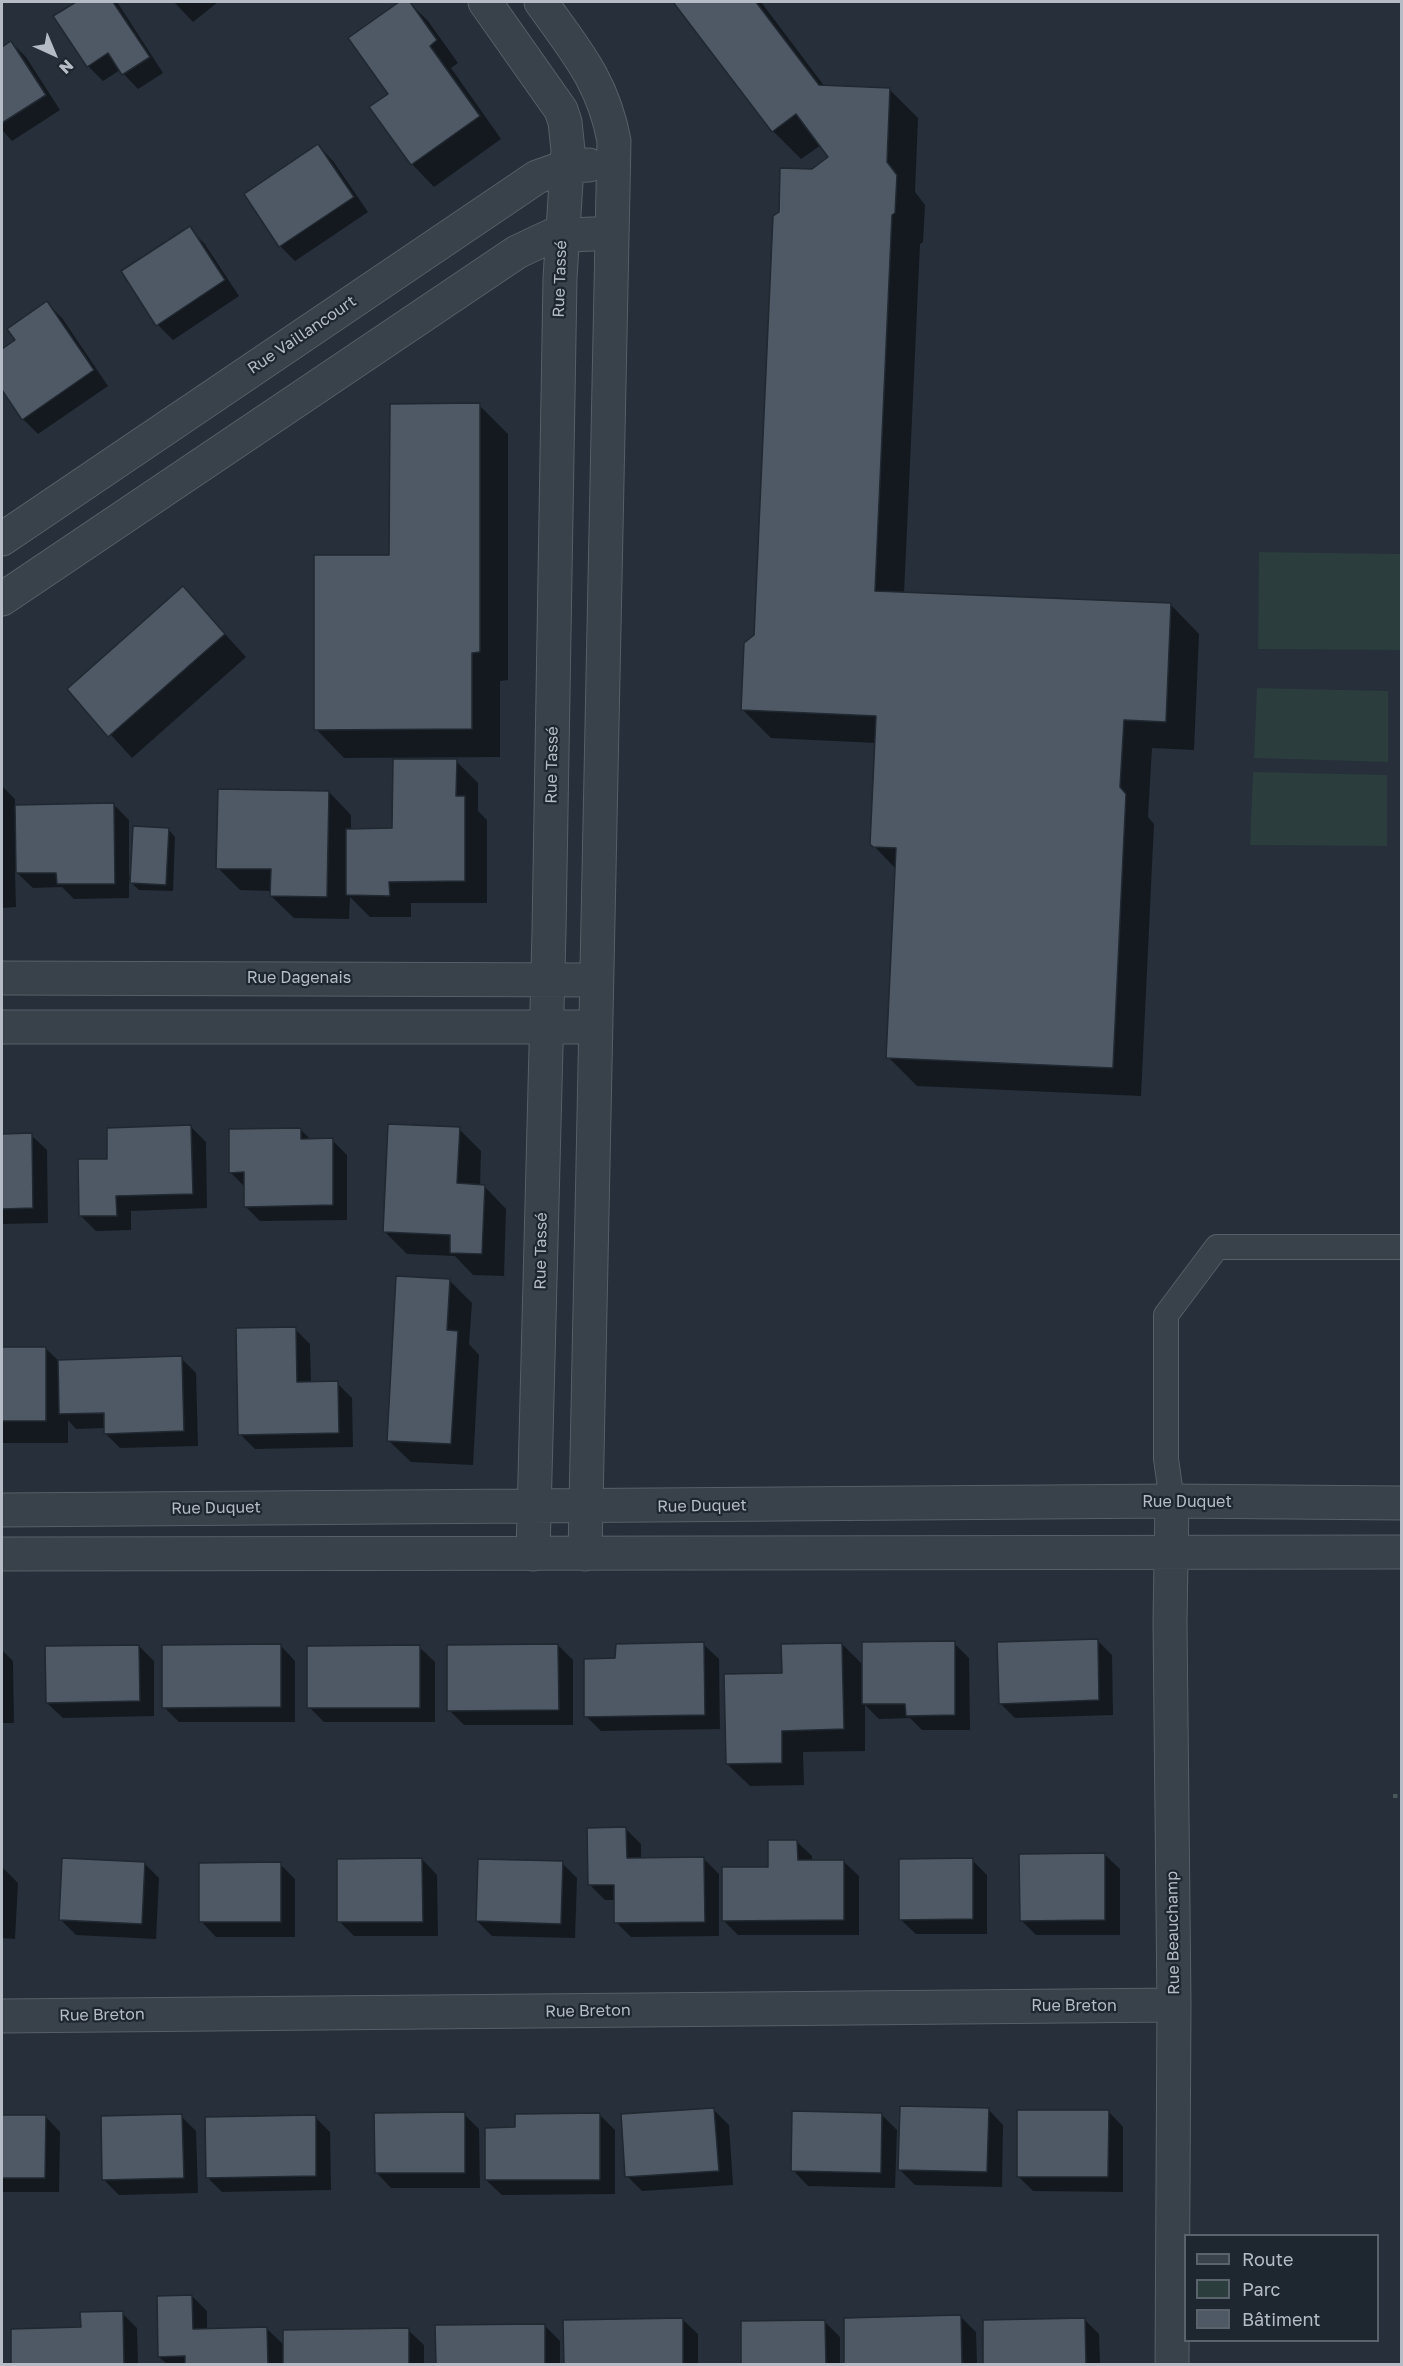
<!DOCTYPE html>
<meta charset="utf-8">
<style>
body{margin:0}
#map{position:relative;width:1403px;height:2366px;overflow:hidden;background:#262f3a;font-family:"Golos Text",sans-serif}
canvas{display:block}
.frame{position:absolute;inset:0;border:3px solid #b5bcc6;pointer-events:none}
.legend{position:absolute;left:1184px;top:2234px;width:195px;height:108px;box-sizing:border-box;background:#1e262f;border:2px solid #5a626b;margin:0;padding:8px 10px;list-style:none;font-size:18px;color:#b5bcc6}
.legend li{display:flex;align-items:center;gap:12px;height:30px}
.legend b{width:30px;border:2px solid #5a626b}
.north{position:absolute;left:24px;top:24px;width:60px;height:60px;-webkit-text-stroke:4px #1e262f;paint-order:stroke;rotate:136deg;font-size:16px;font-weight:700;line-height:24px;text-align:center;color:#b5bcc6}
.north::after{content:'';display:block;margin:auto;width:21px;height:27px;background:#b5bcc6;clip-path:polygon(50% 0,100% 100%,50% 72%,0 100%)}
</style>
<div id="map">
<canvas width="1403" height="2366"></canvas>
<div class="frame"></div>
<ul class="legend">
<li><b style="height:8px;background:#39414a"></b>Route</li>
<li><b style="height:16px;background:#2b3d3d"></b>Parc</li>
<li><b style="height:16px;background:#4f5865"></b>Bâtiment</li>
</ul>
<div class="north">N</div>
</div>
<script>
const context = document.querySelector('canvas').getContext('2d');
context.lineJoin = 'round';
function paint(path, color) {
  context.fillStyle = color;
  context.fill(path, 'evenodd');
}
function stroke(path, color, width, dash) {
  context.strokeStyle = color;
  context.lineWidth = width;
  context.lineCap = dash ? 'butt' : 'round';
  context.setLineDash(dash || []);
  context.stroke(path);
}
function label(font, color, halo, rows, align = 'center') {
  context.font = font + ' "Golos Text",sans-serif';
  context.lineWidth = 4.5;
  context.setLineDash([]);
  context.textBaseline = 'middle';
  context.strokeStyle = halo;
  context.fillStyle = color;
  for (const [text, x, y, turn = 0] of rows) {
    context.save();
    context.translate(x, y);
    context.rotate((+turn || 0) * Math.PI / 180);
    context.textAlign = isNaN(turn) ? turn : align;
    if (halo) context.strokeText(text, 0, 0);
    context.fillText(text, 0, 0);
    context.restore();
  }
}
paint(new Path2D(`
 M1259,552L1401,554V650L1258,649Z
 M1257,688L1388,691V762L1254,758Z
 M1253,772L1387,775V846L1250,845Z`), '#2b3d3d');
paint(new Path2D(`
 M78,2H117L163,73L138,89L120,70L103,81L88,66L55,16Z
 M174,2H218L193,22Z
 M396,2H409L428,21L458,63L451,68L501,139L434,187L412,164L372,107L390,94L399,4Z
 M675,2H761L825,87L889,89L918,118L915,192L925,205L923,242L920,244L904,594L1171,605L1199,634L1194,750L1152,748L1148,817L1154,824L1141,1096L917,1086L888,1057L896,869L874,846L877,743L771,738L742,709L756,636L780,212L813,171L830,157L821,145L801,159L773,131Z
 M11,42L26,57L60,110L12,141L2,130V49Z
 M318,145L333,161L368,212L295,261L280,246Z
 M189,228L204,243L239,296L173,340L158,325Z
 M47,303L62,318L108,386L38,434L23,419L2,387V350L17,340Z
 M479,405L508,434V680L500,681V757L344,758L316,729L391,557Z
 M183,588L246,657L132,758L69,689Z
 M456,761L478,783V811L487,820V903H411V917H370L350,897L349,919L294,918L271,896L272,891L240,890L218,868L329,792L351,815V830H394Z
 M2,786L15,799V806L113,804L129,820V877H132L168,829L175,837L173,891L139,890L129,880V898L74,899L62,887L33,888L15,871L16,907L2,908Z
 M191,1127L206,1142L207,1208L131,1211V1230L96,1231L81,1216L108,1160Z
 M300,1129L311,1140H332L347,1155V1220L260,1221L245,1206V1187L230,1172Z
 M459,1129L481,1151L480,1186H484L506,1209L504,1276L473,1275L455,1256L407,1254L385,1232Z
 M2,1135H31L47,1150L48,1223L2,1224Z
 M449,1280L472,1303L469,1344L479,1355L473,1465L411,1462L388,1440Z
 M295,1329L310,1344L311,1383H337L352,1398L353,1447L255,1449L240,1434Z
 M2,1348H45L59,1361L181,1358L196,1373L198,1446L120,1448L105,1433V1428L76,1429L68,1420V1443H2Z
 M1097,1640L1112,1655L1113,1715L1015,1718L1000,1703Z
 M954,1643L969,1658L970,1730H922L910,1718L879,1719L865,1705V1751L803,1752L804,1785L750,1786L727,1764L783,1674L842,1644L864,1666Z
 M703,1644L719,1659L720,1729L601,1731L586,1716L617,1660Z
 M280,1645L295,1661V1722H179L164,1707Z
 M558,1645L573,1660V1725H464L449,1710Z
 M139,1646L154,1661V1716L63,1718L47,1703Z
 M419,1647L435,1662V1722H324L309,1707Z
 M2,1650L13,1661L14,1723H2Z
 M626,1829L641,1844V1859L703,1858L719,1874V1936L631,1937L616,1922L615,1900H605L590,1885Z
 M796,1841L812,1856V1862L843,1861L859,1876V1935H738L723,1920Z
 M1104,1854L1120,1869V1935H1036L1021,1920Z
 M422,1859L437,1875L438,1936H354L339,1921Z
 M972,1860L987,1875V1934H916L900,1919Z
 M144,1863L159,1878L156,1939L76,1935L61,1920Z
 M562,1863L577,1878L575,1938L492,1936L477,1921Z
 M280,1864L295,1879V1937H216L201,1921Z
 M2,1867L18,1883L15,1939L2,1938Z
 M988,2109L1003,2125L1002,2187L915,2185L900,2170Z
 M714,2110L729,2125L733,2185L642,2191L627,2176Z
 M1108,2111L1123,2127V2192L1033,2191L1018,2176Z
 M464,2114L479,2129L480,2188H391L376,2172Z
 M600,2115L615,2130V2194L502,2195L486,2180Z
 M882,2115L897,2130L895,2188L808,2186L793,2170Z
 M2,2116H45L60,2132L59,2192H2Z
 M181,2116L196,2131L198,2193L119,2195L104,2180Z
 M315,2117L330,2132L331,2190L222,2192L207,2177Z
 M192,2296L207,2311V2330L267,2329L285,2346L408,2330L424,2345V2364H167L159,2357Z
 M122,2313L137,2328L138,2364H13L12,2331L82,2328Z
 M961,2317L976,2332L977,2364H846L845,2319Z
 M682,2319L698,2334V2364H565L564,2321Z
 M1084,2319L1099,2334L1100,2364H985L984,2321Z
 M825,2322L840,2337V2364H743L742,2323Z
 M544,2325L560,2341V2364H437V2327Z`), '#0007');
const building = new Path2D(`
 M76,2H113L150,57L122,75L108,53L87,67L53,16Z
 M399,2H410L437,40L430,46L480,116L411,165L369,107L388,94L348,38Z
 M673,2H756L819,85L890,88L887,162L897,175L895,213L892,215L875,591L1171,603L1166,722L1124,720L1120,787L1126,794L1113,1068L886,1058L896,848L873,847L870,844L876,716L741,710L744,643L754,635L773,216L779,212L780,168L812,169L828,157L796,114L772,132Z
 M11,41L46,95L2,123V47Z
 M318,144L354,197L279,247L244,194Z
 M190,226L225,280L156,326L121,271Z
 M47,301L94,370L22,420L2,390V349L15,340L7,329Z
 M480,403V652L472,653V729L314,730V555H389L390,404Z
 M183,586L225,634L108,737L67,689Z
 M393,759H457L456,796H465V881L389,882L390,896L346,895V829L392,828Z
 M218,789L329,791L327,897L270,896L271,869H216Z
 M114,803L115,884H57L56,873H16L15,805Z
 M133,826L169,828L166,885L130,883Z
 M388,1124L460,1127L457,1183L485,1185L482,1254L450,1253V1235L383,1232Z
 M191,1125L193,1194L116,1196L117,1216H79L78,1159H107V1128Z
 M301,1128V1139L333,1138V1205L244,1207V1172L229,1173V1129Z
 M32,1133L33,1208L2,1209V1134Z
 M396,1276L450,1279L447,1330L458,1331L451,1444L387,1441Z
 M296,1327L297,1382L338,1381L339,1433L238,1435L236,1328Z
 M2,1347H46V1421H2Z
 M182,1356L184,1431L104,1434V1413L59,1414L58,1360Z
 M1098,1639L1099,1700L999,1704L997,1642Z
 M955,1641V1715L906,1716L905,1704H862V1642Z
 M704,1642L705,1715L584,1717V1659L615,1658L616,1644Z
 M842,1643L844,1729L782,1731V1763L726,1764L724,1674L782,1673L781,1644Z
 M281,1644V1707L162,1708V1645Z
 M558,1644L559,1710L447,1711V1645Z
 M139,1645L140,1701L46,1703L45,1646Z
 M420,1645V1708H307V1646Z
 M626,1827L627,1858L704,1857L705,1922L614,1923V1885H588L587,1828Z
 M768,1840H797L798,1860H844V1920L722,1921V1867H768Z
 M1105,1853V1920L1020,1921L1019,1854Z
 M62,1858L145,1862L142,1924L59,1920Z
 M422,1858L423,1922H337V1859Z
 M973,1858V1919L899,1920V1859Z
 M478,1859L563,1861L561,1924L476,1921Z
 M281,1862V1922H199V1863Z
 M900,2106L989,2108L987,2172L898,2170Z
 M714,2108L719,2171L625,2177L621,2114Z
 M1017,2110H1109L1108,2177H1017Z
 M792,2111L882,2113L881,2173L791,2171Z
 M465,2112V2173H375L374,2113Z
 M600,2113V2180H485V2128L515,2127V2114Z
 M182,2114L184,2178L102,2180L101,2116Z
 M2,2115H46L45,2178H2Z
 M316,2115V2176L206,2178L205,2117Z
 M192,2295L193,2329L267,2327L268,2364H185V2356L158,2357L157,2296Z
 M123,2311L124,2364H11V2329L81,2327L80,2312Z
 M961,2315L962,2364H844V2318Z
 M683,2318V2364H564L563,2320Z
 M1085,2318L1086,2364H983V2320Z
 M825,2320L826,2364H741V2321Z
 M545,2324V2364H436L435,2325Z
 M409,2328V2364H283V2330Z`);
paint(building, '#4f5865');
stroke(building, '#202831', 1.5);
const service = new Path2D(`
 M1172,1501L1166,1459V1315L1217,1247H1402`);
const minor = new Path2D(`
 M485,2L561,110L565,122L568,150L560,278L549,931L533,1554
 M541,2C575,50 603,81 614,141L585,1554
 M2,539L537,177L568,166L589,165
 M2,599L517,252L551,236L612,233
 M2,978L596,980
 M2,1027H596
 M1172,1501L1170,1622L1174,2005L1172,2364
 M2,1510L1172,1501L1402,1503
 M2,1554L1402,1552
 M2,2016L1174,2005`);
stroke(service, '#575f68', 26);
stroke(minor, '#575f68', 35);
stroke(new Path2D(`
 M1393,1796H1402`), '#48585a', 4, [4.5, 4.5]);
stroke(service, '#39414a', 24);
stroke(minor, '#39414a', 33);
label('16px', '#b5bcc6', '#1e262f', [
 ["Rue Tassé",560,279,-88],
 ["Rue Vaillancourt",302,335,-34],
 ["Rue Tassé",552,765,-89],
 ["Rue Dagenais",299,978],
 ["Rue Tassé",541,1251,-89],
 ["Rue Duquet",1187,1502],
 ["Rue Duquet",702,1506,-1],
 ["Rue Duquet",216,1508,-1],
 ["Rue Beauchamp",1173,1933,-91],
 ["Rue Breton",1074,2006],
 ["Rue Breton",588,2011,-1],
 ["Rue Breton",102,2015,-1]
]);
</script>
